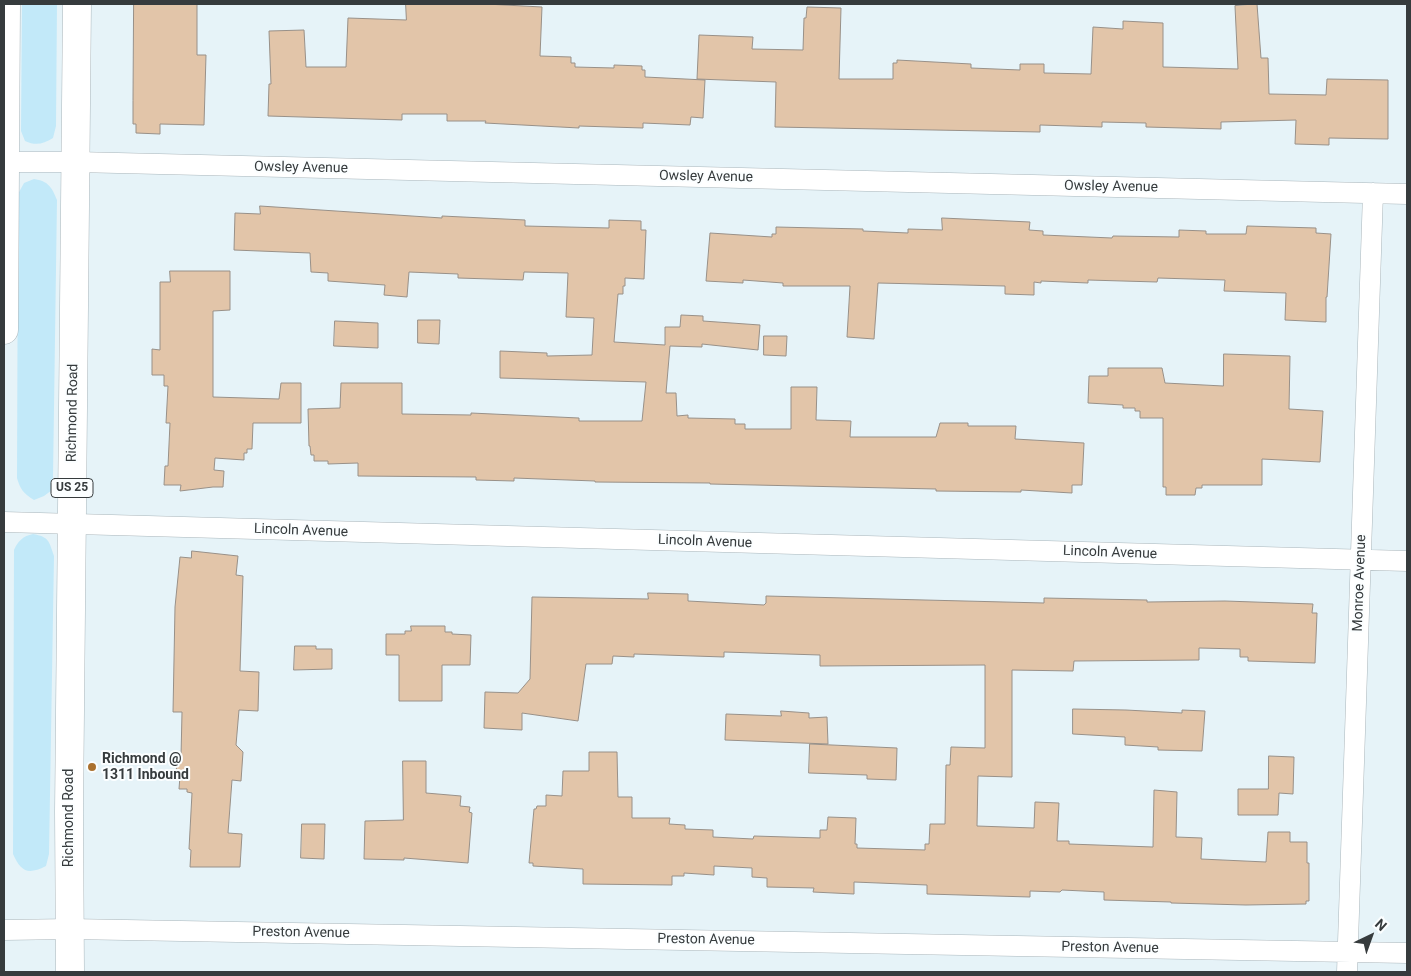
<!DOCTYPE html>
<style>
body{margin:0}
#map{position:relative;width:1411px;height:976px;overflow:hidden;background:#e6f3f8;font-family:Roboto,sans-serif}
canvas{display:block}
.frame{position:absolute;inset:0;border:5px solid #363b3d;pointer-events:none}
.north{position:absolute;left:1346px;top:911px;width:50px;height:50px;-webkit-text-stroke:4px #fbfeff;paint-order:stroke;rotate:42deg;font-size:14px;font-weight:700;line-height:20px;text-align:center;color:#363b3d}
.north::after{content:'';display:block;margin:auto;width:18px;height:22px;background:#363b3d;clip-path:polygon(50% 0,100% 100%,50% 72%,0 100%)}
</style>
<div id="map">
<canvas width="1411" height="976"></canvas>
<div class="frame"></div>
<div class="north">N</div>
</div>
<script>
const context = document.querySelector('canvas').getContext('2d');
context.lineJoin = 'round';
function paint(path, color) {
  context.fillStyle = color;
  context.fill(path, 'evenodd');
}
function stroke(path, color, width, dash) {
  context.strokeStyle = color;
  context.lineWidth = width;
  context.lineCap = dash ? 'butt' : 'round';
  context.setLineDash(dash || []);
  context.stroke(path);
}
function label(font, color, halo, rows, align = 'center') {
  context.font = font + ' Roboto,sans-serif';
  context.lineWidth = 4;
  context.setLineDash([]);
  context.textBaseline = 'middle';
  context.strokeStyle = halo;
  context.fillStyle = color;
  for (const [text, x, y, turn = 0] of rows) {
    context.save();
    context.translate(x, y);
    context.rotate((+turn || 0) * Math.PI / 180);
    context.textAlign = isNaN(turn) ? turn : align;
    if (halo) context.strokeText(text, 0, 0);
    context.fillText(text, 0, 0);
    context.restore();
  }
}
paint(new Path2D(`
 M22,4H57L56,126L53,138C43,144 36,146 25,141L21,131Z
 M34,179C48,181 52,187 57,200L53,477L52,490L44,496L34,500C24,494 20,489 17,478L18,194L24,183Z
 M33,534C49,537 49,541 54,556L49,854L46,866C28,875 21,872 13,854L14,550C18,541 23,536 33,534Z`), '#c2e9f9');
const building = new Path2D(`
 M134,4H197V55H206L204,125L160,124V134L136,133V124H133V101Z
 M406,4H486L542,7L540,56L571,57V63H575V67L614,68V65L642,66V70H645V77L705,80L703,118L691,117L690,125L643,123V128L579,126V128L485,123L486,121H447V114H402V120L268,116L269,84H271L269,31L304,30L306,67H346L348,18L406,20Z
 M1257,4L1261,58H1268L1269,94L1326,95L1327,79L1388,80V139L1329,138V145L1295,144L1296,120L1221,122V129L1146,127V123L1102,122V127L1040,125V132L775,127L776,82L697,79L699,35L753,37L752,49L803,50L804,18H806L807,7L841,8L839,79H893V63H897V60L971,64V68L1020,70V64H1044V73L1091,74L1093,27L1123,29V21L1163,23V67L1238,69L1235,6Z
 M260,206L442,218V216L525,220V226L609,228V220L641,221V230H646L644,279L625,278V286H623V294H618L614,342L665,345V327H680L681,315L703,316V321L760,325L758,350L702,344V347L670,346L666,393H676L677,416L688,415V418L735,419V424H745V429H791V387H817L816,420L851,421L850,437H936L940,423H968V426H1016L1015,439L1084,443L1082,485H1072V493L1021,490V492L936,491V489L710,484V483L595,482V481L514,478V481L476,480V477L358,476V463L328,464V461H314V455H311L310,446H309L308,409L340,408L341,383H402V414L471,415V413L579,418V421H642L646,382L500,378V351L547,353V356L592,355L594,318L566,317L568,273L524,272L523,280L458,278V274L409,272L407,297L384,295L385,285L328,281V273L311,272L310,253L234,250L235,213L260,214Z
 M942,218L1030,222L1029,230L1043,231V235L1112,238L1113,236L1179,237V230L1206,231V234H1246L1247,226L1316,228V233L1331,234L1327,297H1326V322L1285,320L1286,293L1224,291L1225,280L1158,278L1157,282L1088,280V283L1041,281V283L1034,282V295L1005,294V286L878,283L874,339L847,337L850,286H783V283L743,280V283L706,281L710,233L772,237V234H776V227L863,229V231L908,233V229L942,230Z
 M170,271H230V310L213,311V397L279,399L281,383H301V423H253L252,449H247V453H244V460L215,458L214,470L224,471L223,487H213L180,491L181,485H164L165,466H168L170,423H166L168,386H164V375H152V349L160,350V282H170Z
 M418,320H440L439,344L418,343Z
 M335,321L378,323V348L334,346Z
 M764,336H787L786,356L764,355Z
 M1224,354L1290,356L1289,409L1323,411L1320,462L1262,459V485H1202V488H1196L1195,495H1166V487H1163V418H1140V411H1135V408H1123V405L1088,403L1089,376H1108V368H1162L1165,383L1223,386Z
 M192,551L238,556L236,575L243,576L240,671L259,672L258,711L239,710L236,745L243,752L241,781L232,780L228,833L242,834L240,867H190L191,850L189,849L192,793L187,792V789H179L180,776H176L177,757H181L182,712H173L175,607L180,557L191,558Z
 M648,593L688,594V601L764,605L766,603V596L1044,603V598L1147,600V602L1225,601L1313,604L1312,613H1317L1315,663L1248,661V657H1240V649L1199,648V660L1074,661L1073,671L1012,670V777L978,776L977,826L1034,828L1035,802L1059,803L1057,841H1069V844L1153,847L1154,790L1177,792L1176,837L1202,838L1201,859L1266,862L1268,832H1290V842H1307V863H1309V901H1306V904L1246,905L1171,903V902L1104,900V892L1062,890L1060,892L1030,891V897L927,894V885L854,882V894L813,892L814,888L767,887V878L752,877V868L714,866V875L684,873V876H672V885L583,884V869L533,866V863H529L534,809H536L537,806H546V795L562,796L563,771H589V752H617L618,797H632V818H670L669,824L685,825V829L713,830V837L753,839L754,836L820,838V830H827L828,817L856,818L855,844H857V848L925,850V844H929L930,824H945L946,765H950L951,747L985,748V665L820,666V655L724,652V657L634,654V657L613,656L612,664H586L578,721L522,713V730L484,728L485,692L518,693L530,679L532,597L648,599Z
 M411,626H445V632H452V634L471,635L470,665H442V701H399V655H386V634H405V631H411Z
 M295,646H316V649H332V669L294,670Z
 M1073,709L1126,710L1182,713V710L1205,711L1202,751L1158,750V747L1125,745V737L1073,734Z
 M781,711L809,713V718L827,717L828,744L725,740L726,714L781,716Z
 M810,744L897,748L896,780L867,779V775L809,773Z
 M1269,756L1294,757L1293,794L1279,793L1278,815H1238V789H1268Z
 M403,761H426V793L461,796L460,806L470,807L469,812L472,813L468,863L404,858V860L364,859L365,821L403,820Z
 M302,824H325L324,859L301,858Z`);
paint(building, '#e2c5a9');
stroke(building, '#989088', 1);
const minor = new Path2D(`
 M5,162H76L1407,194
 M4,522L1407,561
 M4,930L70,929L1407,953
 M1347,972L1373,193`);
const primary = new Path2D(`
 M4,330L6,4
 M70,972L69,811L77,4`);
stroke(minor, '#aab6bb', 21);
stroke(primary, '#aab6bb', 29);
stroke(minor, '#fff', 20);
stroke(primary, '#fff', 28);
for (const [x, y, r, color] of [
 [92,767,5,"#aa712f"]
]) {
  const dot = new Path2D();
  dot.arc(x, y, r, 0, 2 * Math.PI);
  context.fillStyle = color;
  context.fill(dot);
  stroke(dot, '#fbfeff', 2);
}
for (const [x, y, w] of [
 [72,488,42]
]) {
  const box = new Path2D();
  box.roundRect(x - w / 2, y - 9.5, w, 19, 4);
  context.fillStyle = '#fbfeff';
  context.fill(box);
  stroke(box, '#363b3d', 1);
}
label('bold 12px', '#363b3d', null, [
 ["US 25",72,488]
]);
label('14px', '#363b3d', '#fbfeff', [
 ["Owsley Avenue",301,168,1],
 ["Owsley Avenue",706,177,1],
 ["Owsley Avenue",1111,187,1],
 ["Richmond Road",73,413,-89],
 ["Lincoln Avenue",301,531,2],
 ["Lincoln Avenue",705,542,2],
 ["Lincoln Avenue",1110,553,2],
 ["Monroe Avenue",1360,583,-88],
 ["Richmond Road",69,818,-90],
 ["Preston Avenue",301,933,1],
 ["Preston Avenue",706,940,1],
 ["Preston Avenue",1110,948,1]
]);
label('bold 14px', '#363b3d', '#fbfeff', [
 ["Richmond @",102,759],
 ["1311 Inbound",102,775]
], 'left');
</script>
